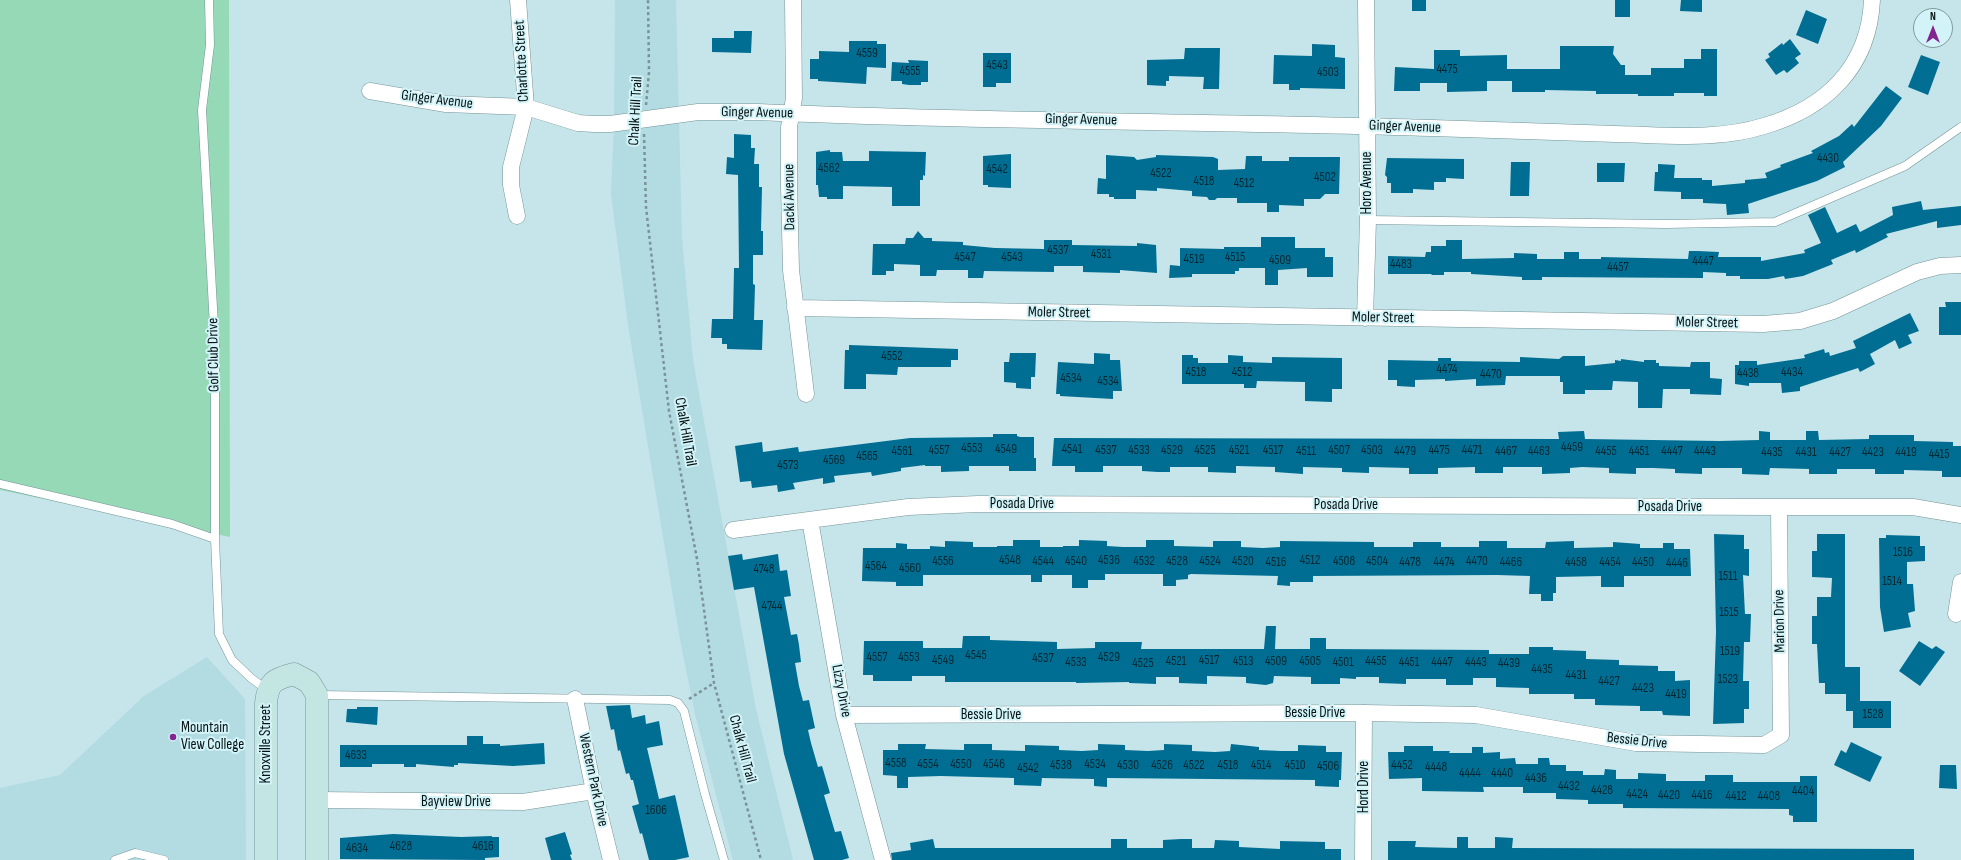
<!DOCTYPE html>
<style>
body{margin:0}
#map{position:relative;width:1961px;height:860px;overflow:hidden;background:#c5e5ea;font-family:"Sofia Sans Condensed",sans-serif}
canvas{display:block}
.north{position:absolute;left:1913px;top:8px;width:40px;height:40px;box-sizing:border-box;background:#d2f3f8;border:1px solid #80999c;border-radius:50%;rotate:0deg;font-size:11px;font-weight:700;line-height:16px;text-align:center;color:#061112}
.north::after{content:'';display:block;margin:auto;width:14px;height:18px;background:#822591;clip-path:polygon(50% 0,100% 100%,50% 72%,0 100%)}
</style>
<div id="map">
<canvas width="1961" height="860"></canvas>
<div class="north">N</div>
</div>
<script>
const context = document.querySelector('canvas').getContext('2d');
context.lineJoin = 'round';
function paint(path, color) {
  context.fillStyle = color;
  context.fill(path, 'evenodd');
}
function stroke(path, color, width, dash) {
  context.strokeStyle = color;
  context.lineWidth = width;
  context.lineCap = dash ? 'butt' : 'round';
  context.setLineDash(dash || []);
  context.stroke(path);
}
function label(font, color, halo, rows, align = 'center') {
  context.font = font + ' "Sofia Sans Condensed",sans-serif';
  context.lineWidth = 4;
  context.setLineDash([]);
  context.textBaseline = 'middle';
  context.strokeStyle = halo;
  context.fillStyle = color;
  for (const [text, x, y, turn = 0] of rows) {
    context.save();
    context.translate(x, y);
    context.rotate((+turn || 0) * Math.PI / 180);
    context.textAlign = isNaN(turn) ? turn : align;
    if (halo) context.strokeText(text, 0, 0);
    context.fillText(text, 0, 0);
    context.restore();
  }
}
paint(new Path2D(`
 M615,0H676L682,238L693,360L756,709L793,860H733L695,714L680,640L628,325L611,194L614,126Z
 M207,657L245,699L246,860H0V788L60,775L144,696Z`), '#b2dbe2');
paint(new Path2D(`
 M0,0H229L230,537L0,490Z`), '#96d9b7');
paint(new Path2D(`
 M1412,0H1426V11H1412Z
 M1615,0H1630V17H1615Z
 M1681,0H1702V12L1680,11Z
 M1806,10L1827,19L1818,44L1796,35Z
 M734,31H752L751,53L712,52V38H734Z
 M1790,39L1801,54L1795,58L1799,63L1787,73L1784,70L1776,75L1765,60L1770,57L1768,54L1782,43L1783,45Z
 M849,41H877V44H886V68L867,67L866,84L818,81V79H810V59H819V51L849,52Z
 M1312,44L1335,45V57L1345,58V89L1300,88V90H1289V84H1273L1274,55L1312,56Z
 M1560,46H1614L1613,54L1621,65H1625V75H1651V68H1684V59H1701V49H1717V96H1704V93H1674V96H1638V94H1596V91L1545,90V92H1512V81H1487V91L1447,92V83H1420V91H1394L1395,67L1434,69V50H1460V56L1507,55V69H1560Z
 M1185,48H1220L1219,89H1203L1204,77L1169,76V81H1166V86L1147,85V60L1184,59Z
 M983,53H1011V83H996V87H983Z
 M1921,55L1940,62L1928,95L1908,87Z
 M908,60L928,61V82H921V85H909L902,84V81H891L892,62L909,63Z
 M1886,86L1902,98L1881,126L1843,162L1845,167L1817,181L1748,204L1749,213L1727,215L1726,204L1703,203V199H1681V192L1654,191L1655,172H1658V164L1675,165L1674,178H1702V180H1712V186L1745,183V180L1767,178L1765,173L1781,167L1780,165L1813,153L1811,151L1839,136L1852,124L1854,127Z
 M734,134L751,135V148H755L754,164H759V187H762L761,231H763V255H753V284L755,285L754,320H763L762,350L727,349V344H722V338H711L712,319H733L734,268H739L738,175L726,174L727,157L734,158Z
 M830,150V152H842L843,161H869V151L926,152L925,176L923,175V180H920V206H892V187L843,186V199H827V197H819L818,185H816V152Z
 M1011,154V188L988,187V185H983V156Z
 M1106,155L1134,157L1137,160L1156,157V155L1213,157L1218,159V170L1245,169L1246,156H1262V161H1289V157H1340L1339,194H1325L1320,199H1304V206L1279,205V212H1267V203H1237V198H1217L1215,200H1209L1207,197L1192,196V191L1157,188V191L1136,190V199H1114V197H1109V194H1097L1098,178L1106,179Z
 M1387,158L1464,159V179L1446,178V182H1434V190L1413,189V193H1391V183H1387V177L1385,175Z
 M1511,162H1530L1529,196H1510Z
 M1597,163H1625L1624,182H1597Z
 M1921,201L1923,210L1961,206V225L1937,228V221L1886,234L1888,237L1856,253L1855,250L1831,260L1833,264L1803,276L1785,279L1784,276L1768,279H1740V276H1726V273L1703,272V278L1542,277V280H1522V277L1471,274V272H1444V275H1431L1432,274H1388V256L1425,257L1426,252H1431V246H1446V240H1462V259L1514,258V253L1537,254V259H1564V252H1579V259H1601V257L1688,259L1689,251H1698L1719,252L1718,257H1761V261L1805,253L1804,250L1821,243L1808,215L1825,207L1837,233L1856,224L1860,232L1893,215L1892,207Z
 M918,231L924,238H932V241L963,242V245L995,248L1044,249V240H1072V245L1137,246V243L1156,245L1157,273L1120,270V273L1083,272V266H1054V272L984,271L983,278H968V270H937L936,276H920V265L894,264V271H886V275H872L873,244H905L906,238H913Z
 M1261,237H1295V248H1325V257H1333V277H1307V268L1278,270V285H1265V268H1239V271H1235V274H1192V277L1169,278L1170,265L1180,266V248L1224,249V247H1261Z
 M1945,302H1961V335H1939V307H1946Z
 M1910,313L1919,331L1908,335L1912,343L1899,349L1895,340L1870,354L1875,364L1860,372L1858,368L1800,387V391L1782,393L1781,383H1749V386L1735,384V365H1739V361H1757V365L1805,358L1804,355L1824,349L1825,353L1829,352L1830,356L1856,348L1853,341Z
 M849,345L958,349V360H951V367H898L897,375L866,374V389H844L845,350H849Z
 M1010,353H1036L1035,377H1031V389L1016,388V383L1004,382V362H1009Z
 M1094,353L1110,354V360H1120L1122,391H1113V399L1060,396V394H1056L1058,362L1094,364Z
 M1182,355H1193V358H1198V363H1228V355L1243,356V362L1272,363V357L1342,358V389H1332V402L1305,401V382L1257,381L1256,388H1244V384H1182Z
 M1563,356H1585V366L1615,363V360L1621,361V359L1644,362V360H1656V363H1659V366L1690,367L1691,362H1710V378L1722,379L1721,395L1690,394V389H1663L1662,408H1638V382L1613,381L1612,390H1585V394H1563V382H1560V376H1506L1505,385L1476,386V379L1445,381V379L1415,380V387L1397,386V380H1388V360L1438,361V358H1451V361L1520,362V357L1559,359Z
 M1584,431L1585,439L1719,441L1759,440V431L1770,432V440H1806V431H1818L1819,440L1869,439V435H1914V441L1953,442V446H1961V477H1942V471L1904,470V474H1875V469H1837V474H1809V469L1770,468L1769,475L1742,474V468H1702V474L1675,473V469L1653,468H1636V474L1609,473V468L1582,467L1570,468V473L1542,474V467H1503V473H1475V467L1438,468V474H1409V468L1369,467V473L1342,472V468L1303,467V474L1275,472V467L1236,466V473L1208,472V467H1170V472H1158L1142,471V466H1103V472H1075V466H1052L1054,438L1559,439L1558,432Z
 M993,434H1017V436L1020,437H1034V458H1036V471H1009V466H969V471L941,472V466H925V465L901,468V471L872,476L871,472L834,476L835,482L823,484V478L793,483L795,489L778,492L777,485L752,488L751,481L740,482L735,446L762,442L763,452L798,447L799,452L910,438L993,437Z
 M1714,534L1744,535V549H1749V576L1743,575L1745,614H1751L1750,642H1744L1743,681H1749V709H1744V723L1713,724L1716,632Z
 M1817,534H1845V667H1860V701H1891V728H1853V711H1846V694H1825V683H1819L1817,644H1812V616H1817V597H1831L1832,578L1812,577V551H1817Z
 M1886,535L1920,536V546H1925V561L1907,562V584H1913L1915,611L1908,613L1911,627L1884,632L1880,607L1879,538H1886Z
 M1013,540H1040V547H1063V546H1079V540L1107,541V546L1123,547H1146V540H1174V546L1213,547V541H1241V547L1263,548L1280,547V541L1374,542V547H1413V542H1441V547H1479V541H1507V548H1545L1546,542L1574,541V548L1613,547V542L1640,544V548H1663V543H1674V549H1690L1691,576H1624V587H1601V576L1556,577V593H1553V601H1541V594H1529L1530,576L1497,575L1313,576V582H1290V586L1277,585L1278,576L1191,574L1188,575V579L1176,580V586H1163V574H1105V580H1088V588H1072V575H1042V582H1031V575H923V586H896V582L862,581L863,548H896V543L907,544V549H930V546L945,547V541L973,542V547H997V546H1013Z
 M742,554L743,560L778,554L780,571L787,570L791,596L784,597L791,635L797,634L799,645L801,662L795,663L799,686L803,701L809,700L815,728L808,730L811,743L818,767L822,766L830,793L824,795L835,832L841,831L849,858L842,860H814L784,754L754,587L734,590L728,556Z
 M1266,626H1276L1275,649H1310V638H1326V649L1489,650V654H1529V647H1553V650L1586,651V659L1619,660V665L1658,666V671H1675V681L1690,680V716L1663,715L1662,711H1640V706L1595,705V699H1574V694H1529V688L1496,687V678H1473V685H1446V679H1406V684L1379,683V677H1356V679L1340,678V684H1311V677L1274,676L1273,683L1266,685L1246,683V677L1207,676V684L1179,683V677H1156V684L1129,683V682L1076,683V682H945V676H912V681H873V675H863L864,641H923V648H962L963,636H990V640L1057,642V649L1095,648V642H1142L1141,649H1264Z
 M1919,641L1932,649L1936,646L1945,652L1920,686L1899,671Z
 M630,705L632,718L645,715L646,724L659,721L663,745L647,748L659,799L675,795L689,857L675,860H649L642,833L640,834L632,806L639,804L633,780H631L629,773L626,774L620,750L618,751L614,729L611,730L606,706Z
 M357,707H378L377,725L346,722L347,709H357Z
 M467,736H483V744H500V746L544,743L545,764L513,766L458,763V765H454V767L416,764V767H404V764H372V767H340V745H467Z
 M1851,742L1882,757L1870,782L1834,765L1841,750L1846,753Z
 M898,744H926L925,749L964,750V744H992V750L1025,751V745L1059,746V750L1082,751L1098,750V744L1125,745V750L1148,751L1164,750V744L1192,745V751L1215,752L1230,751L1231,744L1259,747V750L1281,751H1298V745L1326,746V752H1342L1341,780H1339V787L1315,786V780L1107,778V787L1094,786V779L1042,778L1041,786L1014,785V778L941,776L908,777V788H897V776L883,775V750H898Z
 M1404,746H1433V751H1450L1449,753H1472V747H1483V753L1500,752V759L1515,758L1516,764H1538V758H1549L1550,765H1566V771H1583V775H1604L1605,769L1616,770V779H1638V773L1666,774V781H1705V775H1733V782H1800V776H1817V822H1793V816L1789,815V809L1623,808V804H1588V800L1556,799V793H1523V787H1483L1484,792L1422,791V778L1389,779L1388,752H1404Z
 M1940,765H1956L1957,789L1939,788Z
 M565,832L572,854L570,855L572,860H551L545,838Z
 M393,834L461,837L492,836V837H499V857L485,858V860L340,859V838Z
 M1457,837H1468V848H1495V837L1513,838L1512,848L1914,849V860H1388V841H1416L1415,847L1457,848Z
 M933,839L935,848H1111V839H1127V848H1163V840L1181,839H1192V848H1214L1215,840L1239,841V847L1280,849V841L1325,842V849H1341V860H892L891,853L911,850L910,843Z`), '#006e93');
const lane = new Path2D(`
 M209,0L210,45L202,110L215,344V539L219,634L232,660L251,678L267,690
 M1368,220L1666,224L1775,222L1905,166L1961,127
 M0,484L172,524L215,539
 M318,695L670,700L678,703L684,711L705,794L724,860
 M115,860L135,853L164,860`);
const street = new Path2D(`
 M793,0L794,98L789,127V186L791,270L806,394
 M370,91L446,104L526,107L578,123L594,124H610L698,112H758C982,122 1207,121 1432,128C1493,130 1555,132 1616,134C1666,135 1716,141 1764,126C1826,108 1869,67 1872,0
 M517,216L511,185V167L526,107L518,0
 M795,308L1763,324L1800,321L1833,311L1917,272L1940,266L1961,265
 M1365,318L1368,220L1366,0
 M810,520L844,715L883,860
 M733,530L908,507L978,504L1779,507H1913L1961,515
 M1956,614L1961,582
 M575,699L594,791L611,860
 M844,715L1364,713L1476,715L1636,743L1764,745L1781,735L1779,507
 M317,800L523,802L594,791
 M1363,860L1364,713`);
const secondary = new Path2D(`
 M266,860V703C268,682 274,679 294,674L309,682L317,695V860`);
stroke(lane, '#759398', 9);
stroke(street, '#759398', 17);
stroke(secondary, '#759398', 23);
stroke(new Path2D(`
 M646,105L649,72L648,0
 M644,134L646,207L669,411L697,559L714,683L761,860
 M689,699L714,683`), '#7b9397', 2.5, [3, 3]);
stroke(lane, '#fff', 8);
stroke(street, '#fff', 16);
stroke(secondary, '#c3e6e2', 22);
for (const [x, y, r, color] of [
 [173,737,4,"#822591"]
]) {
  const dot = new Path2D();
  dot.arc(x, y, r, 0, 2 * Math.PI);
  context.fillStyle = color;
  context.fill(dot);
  stroke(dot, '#d2f3f8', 1.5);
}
label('13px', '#042832', null, [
 ["4559",867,54],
 ["4543",997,66],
 ["4475",1447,70],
 ["4555",910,72],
 ["4503",1328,73],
 ["4430",1828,159],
 ["4562",829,169],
 ["4542",997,170],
 ["4522",1161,174],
 ["4502",1325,178],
 ["4518",1204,182],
 ["4512",1244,184],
 ["4537",1058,251],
 ["4531",1101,255],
 ["4547",965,258],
 ["4543",1012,258],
 ["4515",1235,258],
 ["4519",1194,260],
 ["4509",1280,261],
 ["4447",1703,262],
 ["4483",1401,265],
 ["4457",1618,268],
 ["4552",892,357],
 ["4474",1447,370],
 ["4518",1196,373],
 ["4512",1242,373],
 ["4434",1792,373],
 ["4438",1748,374],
 ["4470",1491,375],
 ["4534",1071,379],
 ["4534",1108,382],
 ["4459",1572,448],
 ["4553",972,449],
 ["4549",1006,450],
 ["4541",1072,450],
 ["4557",939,451],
 ["4537",1106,451],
 ["4533",1139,451],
 ["4529",1172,451],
 ["4525",1205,451],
 ["4521",1239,451],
 ["4517",1273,451],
 ["4507",1339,451],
 ["4503",1372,451],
 ["4475",1439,451],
 ["4471",1472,451],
 ["4561",902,452],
 ["4511",1306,452],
 ["4479",1405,452],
 ["4467",1506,452],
 ["4463",1539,452],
 ["4455",1606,452],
 ["4451",1639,452],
 ["4447",1672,452],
 ["4443",1705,452],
 ["4435",1772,453],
 ["4431",1806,453],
 ["4427",1840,453],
 ["4423",1873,453],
 ["4419",1906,453],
 ["4415",1939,455],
 ["4565",867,457],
 ["4569",834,461],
 ["4573",788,466],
 ["1516",1903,553],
 ["4548",1010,561],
 ["4536",1109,561],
 ["4512",1310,561],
 ["4556",943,562],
 ["4544",1043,562],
 ["4540",1076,562],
 ["4532",1144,562],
 ["4528",1177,562],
 ["4524",1210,562],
 ["4520",1243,562],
 ["4508",1344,562],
 ["4504",1377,562],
 ["4470",1477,562],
 ["4516",1276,563],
 ["4478",1410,563],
 ["4474",1444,563],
 ["4466",1511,563],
 ["4458",1576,563],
 ["4454",1610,563],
 ["4450",1643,563],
 ["4446",1677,564],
 ["4564",876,567],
 ["4560",910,569],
 ["4748",764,570],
 ["1511",1728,577],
 ["1514",1892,582],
 ["4744",772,607],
 ["1515",1729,613],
 ["1519",1730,652],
 ["4545",976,656],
 ["4557",877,658],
 ["4553",909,658],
 ["4529",1109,658],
 ["4537",1043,659],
 ["4549",943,661],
 ["4517",1209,661],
 ["4521",1176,662],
 ["4513",1243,662],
 ["4509",1276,662],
 ["4505",1310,662],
 ["4455",1376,662],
 ["4533",1076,663],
 ["4501",1343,663],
 ["4451",1409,663],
 ["4447",1442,663],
 ["4443",1476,663],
 ["4525",1143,664],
 ["4439",1509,664],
 ["4435",1542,670],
 ["4431",1576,676],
 ["1523",1728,680],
 ["4427",1609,682],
 ["4423",1643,689],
 ["4419",1676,695],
 ["1528",1873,715],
 ["4633",356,756],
 ["4558",896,764],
 ["4554",928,765],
 ["4550",961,765],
 ["4546",994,765],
 ["4534",1095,765],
 ["4538",1061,766],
 ["4530",1128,766],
 ["4526",1162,766],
 ["4522",1194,766],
 ["4518",1228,766],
 ["4514",1261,766],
 ["4510",1295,766],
 ["4452",1402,766],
 ["4506",1328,767],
 ["4448",1436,768],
 ["4542",1028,769],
 ["4444",1470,774],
 ["4440",1502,774],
 ["4436",1536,779],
 ["4432",1569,787],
 ["4428",1602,791],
 ["4404",1803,792],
 ["4424",1637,795],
 ["4420",1669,796],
 ["4416",1702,796],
 ["4412",1736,797],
 ["4408",1769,797],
 ["1606",656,811],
 ["4628",401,847],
 ["4616",483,847],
 ["4634",357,849]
]);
label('15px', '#061112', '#d2f3f8', [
 ["Charlotte Street",522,61,-93],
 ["Ginger Avenue",437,100,7],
 ["Chalk Hill Trail",636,111,-87],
 ["Ginger Avenue",757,113,1],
 ["Ginger Avenue",1081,120,1],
 ["Ginger Avenue",1405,127,2],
 ["Horo Avenue",1367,183,-90],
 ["Dacki Avenue",790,197,-91],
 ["Moler Street",1059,313,1],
 ["Moler Street",1383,318,1],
 ["Moler Street",1707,323,1],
 ["Golf Club Drive",214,355,-91],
 ["Chalk Hill Trail",685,432,80],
 ["Posada Drive",1022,504],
 ["Posada Drive",1346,505],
 ["Posada Drive",1670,507],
 ["Marion Drive",1780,621,-91],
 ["Lizzy Drive",841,691,79],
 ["Bessie Drive",1315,713],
 ["Bessie Drive",991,715],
 ["Bessie Drive",1637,741,6],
 ["Knoxville Street",266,744,-90],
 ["Chalk Hill Trail",742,749,75],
 ["Western Park Drive",593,780,78],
 ["Hord Drive",1364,787,-90],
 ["Bayview Drive",456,802]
]);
label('15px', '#061112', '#d2f3f8', [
 ["Mountain",181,728],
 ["View College",181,745]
], 'left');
</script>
